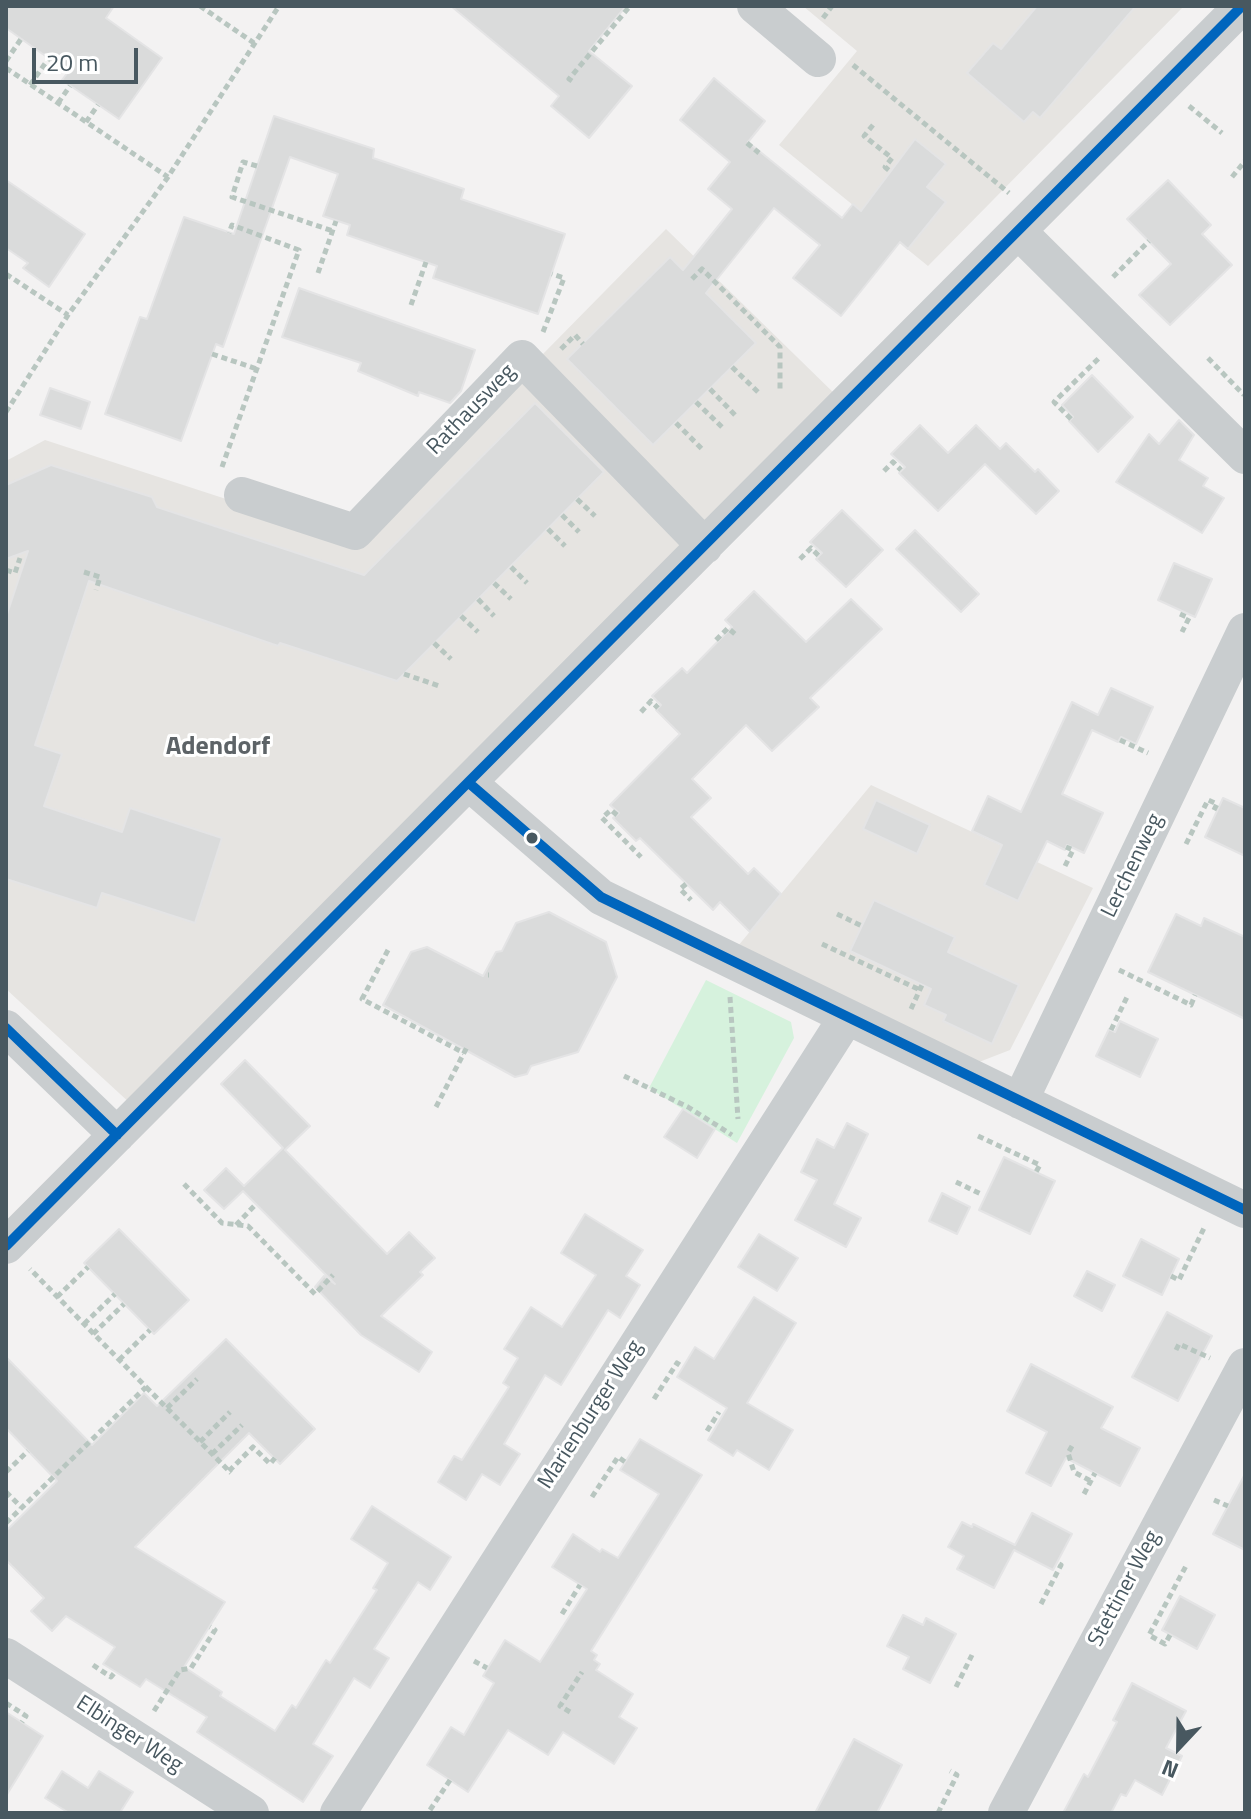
<!DOCTYPE html>
<style>
body{margin:0}
#map{position:relative;width:1251px;height:1819px;overflow:hidden;background:#f3f2f2;font-family:"Titillium Web",sans-serif}
canvas{display:block}
.frame{position:absolute;inset:0;border:8px solid #485860;pointer-events:none}
.north{position:absolute;left:1139px;top:1707px;width:80px;height:80px;-webkit-text-stroke:6px #fff;paint-order:stroke;rotate:202deg;font-size:22px;font-weight:700;line-height:32px;text-align:center;color:#485860}
.north::after{content:'';display:block;margin:auto;width:28px;height:36px;background:#485860;clip-path:polygon(50% 0,100% 100%,50% 72%,0 100%)}
.scale{position:absolute;left:32px;top:48px;width:106px;height:36px;box-sizing:border-box;border:4px solid #485860;border-top:0;padding-left:10px;font-size:24px;line-height:28px;white-space:nowrap;color:#485860;-webkit-text-stroke:6px #fff;paint-order:stroke}
</style>
<div id="map">
<canvas width="1251" height="1819"></canvas>
<div class="frame"></div>
<div class="north">N</div>
<div class="scale">20 m</div>
</div>
<script>
const context = document.querySelector('canvas').getContext('2d');
context.lineJoin = 'round';
function paint(path, color) {
  context.fillStyle = color;
  context.fill(path, 'evenodd');
}
function stroke(path, color, width, dash) {
  context.strokeStyle = color;
  context.lineWidth = width;
  context.lineCap = dash ? 'butt' : 'round';
  context.setLineDash(dash || []);
  context.stroke(path);
}
function label(font, color, halo, rows, align = 'center') {
  context.font = font + ' "Titillium Web",sans-serif';
  context.lineWidth = 6;
  context.setLineDash([]);
  context.textBaseline = 'middle';
  context.strokeStyle = halo;
  context.fillStyle = color;
  for (const [text, x, y, turn = 0] of rows) {
    context.save();
    context.translate(x, y);
    context.rotate((+turn || 0) * Math.PI / 180);
    context.textAlign = isNaN(turn) ? turn : align;
    if (halo) context.strokeText(text, 0, 0);
    context.fillText(text, 0, 0);
    context.restore();
  }
}
paint(new Path2D(`
 M803,6H1184L928,266L779,145L857,51Z
 M666,229L840,399L132,1105L6,989V461L45,440L358,542Z
 M871,785L1093,888L1010,1050L979,1062L738,946Z`), '#e6e4e1');
paint(new Path2D(`
 M706,980L791,1022L794,1038L737,1143L649,1088Z`), '#d6f2dd');
const building = new Path2D(`
 M6,6H114L106,18L162,58L119,119L62,80L68,72L6,28Z
 M451,6H626L589,51L632,86L589,138L551,106L559,96Z
 M1037,6H1136L1040,118L1033,112L1024,122L967,73L993,43L1001,49Z
 M714,78L765,121L748,142L842,218L853,204L861,211L915,139L946,164L927,187L946,202L908,249L900,242L841,316L793,278L820,245L774,208L706,293L756,343L653,445L567,359L670,257L683,270L732,209L708,189L730,162L680,120Z
 M274,116L374,149L373,158L464,189L461,199L565,234L538,314L433,278L437,266L347,235L350,225L323,216L338,174L290,157L223,347L216,344L181,441L105,414L140,317L147,319L184,217L234,234Z
 M6,180L85,234L49,287L23,268L28,263L6,248Z
 M1168,180L1211,225L1202,234L1232,265L1170,325L1139,295L1171,264L1127,219Z
 M299,288L475,350L461,391L450,403L419,392L418,396L358,371L361,363L282,337Z
 M1092,375L1133,417L1098,452L1069,421L1073,417L1062,405Z
 M50,388L90,402L81,429L40,415Z
 M535,403L604,472L397,681L280,643L278,646L89,581L35,745L62,754L44,806L122,832L130,808L222,838L195,923L102,893L97,908L6,879V617L28,551L6,559V485L51,465L152,497L157,507L364,575Z
 M1179,420L1194,435L1179,460L1208,478L1203,486L1224,498L1202,533L1116,482L1149,434L1159,444Z
 M920,425L948,453L976,425L1000,449L1006,443L1035,472L1038,469L1059,491L1036,514L985,464L938,511L899,473L905,467L891,454Z
 M842,510L883,550L846,587L816,559L822,553L810,542Z
 M915,530L979,594L961,612L896,549Z
 M1174,563L1212,579L1195,617L1158,600Z
 M754,591L806,642L851,599L882,629L810,698L819,707L772,751L746,725L692,779L711,798L691,817L748,874L754,868L781,894L750,932L720,902L713,910L640,838L636,841L613,818L619,813L610,805L680,734L656,710L661,705L652,696L682,668L687,673L732,627L725,620Z
 M1111,688L1153,707L1136,744L1121,737L1118,742L1092,730L1062,794L1103,813L1084,853L1067,845L1065,850L1047,841L1018,901L984,885L1002,845L972,831L988,796L1021,812L1072,702L1098,715Z
 M1223,798L1245,808V856L1205,837Z
 M876,800L930,825L917,854L863,829Z
 M874,900L955,937L948,952L1019,985L992,1044L943,1021L946,1015L924,1005L931,989L850,951Z
 M549,912L606,942L617,977L578,1052L531,1066L527,1074L515,1077L383,1005L411,952L427,947L483,976L496,952L502,951L516,923Z
 M1176,914L1201,926L1204,918L1245,937V1019L1148,972Z
 M1120,1021L1158,1039L1140,1077L1096,1056L1109,1029L1115,1032Z
 M245,1060L310,1126L285,1150L387,1254L409,1232L435,1258L420,1272L423,1275L381,1316L432,1352L419,1372L361,1335L315,1287L324,1276L335,1284L243,1191L224,1209L204,1190L226,1168L244,1186L283,1148L221,1084Z
 M683,1109L715,1129L697,1158L664,1137Z
 M847,1123L868,1134L834,1204L861,1218L846,1247L795,1220L817,1180L801,1172L817,1139L834,1148Z
 M1004,1157L1055,1181L1030,1234L979,1210Z
 M942,1193L970,1207L957,1234L929,1221Z
 M585,1214L643,1250L626,1276L640,1285L620,1318L608,1310L561,1385L545,1375L504,1444L520,1454L500,1485L482,1474L466,1500L438,1482L454,1456L462,1460L509,1387L503,1383L518,1358L504,1349L531,1307L562,1327L596,1275L561,1253Z
 M119,1229L189,1300L154,1334L84,1263Z
 M759,1234L798,1258L777,1291L738,1267Z
 M1141,1239L1179,1259L1162,1295L1123,1276Z
 M1087,1271L1115,1285L1102,1311L1074,1296Z
 M754,1297L796,1323L747,1403L793,1430L769,1470L737,1450L733,1456L708,1440L727,1408L677,1377L695,1347L714,1359Z
 M1167,1312L1212,1336L1178,1401L1132,1377Z
 M226,1339L315,1429L280,1464L249,1433L135,1547L225,1602L184,1667L222,1692L220,1696L275,1731L292,1705L296,1708L326,1660L330,1663L377,1590L373,1588L388,1563L351,1539L372,1506L451,1557L430,1590L418,1582L374,1649L389,1658L370,1688L354,1678L313,1744L333,1756L303,1802L197,1732L207,1717L146,1679L140,1687L103,1664L115,1647L66,1616L52,1631L31,1611L44,1598L6,1560V1531L57,1481L6,1428V1357L92,1445L144,1393L157,1406Z
 M1031,1364L1113,1407L1101,1428L1140,1448L1120,1486L1066,1458L1051,1486L1026,1473L1047,1432L1007,1411Z
 M640,1439L702,1475L591,1651L597,1655L594,1660L600,1664L596,1670L633,1694L619,1717L637,1728L614,1764L563,1732L548,1755L508,1730L468,1792L427,1765L451,1727L464,1735L494,1683L483,1676L505,1640L540,1662L587,1589L552,1567L573,1534L600,1552L602,1549L618,1558L659,1494L620,1470Z
 M1245,1474V1550L1213,1534Z
 M1032,1513L1072,1534L1053,1570L1014,1550L994,1588L957,1569L964,1556L948,1547L962,1522L972,1527L973,1524L1015,1545Z
 M1180,1596L1215,1615L1197,1649L1162,1630Z
 M903,1615L923,1625L926,1618L956,1634L930,1683L903,1669L909,1657L887,1646Z
 M1132,1683L1186,1711L1166,1748L1182,1756L1162,1795L1135,1780L1126,1796L1121,1794L1111,1813H1063L1084,1774L1088,1777L1117,1722L1113,1720Z
 M6,1712L43,1736L6,1796Z
 M854,1739L902,1765L877,1813H815Z
 M62,1771L88,1788L99,1771L133,1792L121,1811L124,1813H69L45,1798Z`);
paint(building, '#dadbdb');
stroke(building, '#e4e4e5', 2);
stroke(new Path2D(`
 M200,6L254,43
 M823,18L832,6
 M6,61L21,39
 M853,65L1009,193
 M6,68L168,177
 M572,81L569,79L630,6
 M30,85L49,58
 M58,103L70,86
 M1189,106L1222,133
 M86,122L98,105
 M873,125L864,136L892,158L885,167L891,172
 M747,143L759,153
 M257,166L243,162L232,197L333,231
 M1232,177L1245,161
 M318,273L336,221
 M6,274L68,315
 M1113,277L1149,241
 M692,279L702,269L780,347V392
 M411,305L426,262
 M543,332L564,278L552,274
 M561,349L575,335L583,344
 M212,354L257,369
 M1208,358L1244,395
 M732,367L760,394
 M710,389L736,416
 M696,402L724,429
 M6,412L68,315L168,177L279,6
 M1071,419L1054,402L1099,358
 M676,423L702,449
 M222,467L299,250L232,225L229,233
 M884,471L893,462L901,470
 M577,499L595,516
 M562,515L579,532
 M548,529L565,546
 M800,559L811,548L819,556
 M511,567L527,583
 M6,570L15,573L20,558
 M84,572L100,577L96,590
 M494,583L511,599
 M478,599L494,616
 M1180,614L1189,618L1182,632
 M461,616L478,632
 M716,640L728,628L736,635
 M434,643L451,659
 M404,674L439,686
 M641,712L651,701L658,708
 M1120,740L1148,753
 M617,815L611,810L602,818L641,857
 M1186,844L1208,800L1217,804L1213,812
 M1065,866L1073,850L1066,847
 M686,884L680,889L691,900
 M837,914L862,926
 M822,944L920,990
 M388,950L362,999L464,1053
 M1119,970L1191,1005L1195,995
 M488,975H489
 M730,997L738,1119
 M911,1009L922,985
 M1111,1030L1128,995
 M624,1076L688,1107L732,1135
 M436,1107L467,1047
 M978,1136L1040,1165L1036,1172
 M956,1182L983,1195
 M184,1184L222,1223L248,1226L315,1294L333,1275
 M236,1225L256,1204
 M1171,1276L1179,1280L1204,1228
 M57,1297L88,1267
 M84,1324L115,1294
 M93,1334L124,1304
 M1176,1350L1179,1344L1210,1358
 M119,1360L150,1330
 M146,1387L231,1473
 M654,1399L677,1363L683,1367
 M167,1408L197,1379
 M707,1431L719,1412
 M200,1442L230,1412
 M1072,1446L1068,1453L1074,1472L1091,1481
 M212,1454L242,1425
 M229,1471L253,1447L270,1464L275,1458
 M6,1472L28,1451
 M6,1492L21,1507
 M1084,1494L1095,1473
 M592,1497L618,1457L625,1462
 M1214,1500L1228,1506
 M6,1523L146,1387L30,1269
 M1041,1604L1061,1565L1057,1563
 M562,1614L580,1585
 M1170,1635L1165,1644L1149,1635L1187,1564
 M474,1661L487,1668
 M93,1665L111,1677L115,1672
 M956,1687L972,1655
 M6,1703L26,1716L22,1722
 M154,1711L180,1670L191,1668L215,1630L210,1627
 M570,1712L560,1706L582,1672
 M430,1810L450,1780
 M938,1813L957,1775L950,1771`), '#b8c6c0', 5, [6, 4]);
stroke(new Path2D(`
 M755,6L818,59
 M1018,231L1245,456
 M242,495L355,532L522,358L705,546
 M469,783L601,897L1245,1210
 M6,1028L117,1135
 M1020,1101L1245,631
 M6,1246L1242,6
 M6,1656L251,1813
 M338,1813L846,1018
 M1006,1813L1245,1366`), '#c9cdcf', 36);
stroke(new Path2D(`
 M469,783L601,897L1245,1210
 M6,1028L117,1135
 M6,1246L1242,6`), '#0065bd', 10);
for (const [x, y, r, color] of [
 [532,838,7,"#485860"]
]) {
  const dot = new Path2D();
  dot.arc(x, y, r, 0, 2 * Math.PI);
  context.fillStyle = color;
  context.fill(dot);
  stroke(dot, '#fff', 3);
}
label('22px', '#485860', '#fff', [
 ["Rathausweg",472,410,-46],
 ["Lerchenweg",1133,866,-64],
 ["Marienburger Weg",591,1415,-57],
 ["Stettiner Weg",1125,1589,-62],
 ["Elbinger Weg",129,1735,33]
]);
label('bold 26px', '#5d6367', '#fff', [
 ["Adendorf",218,748]
]);
</script>
